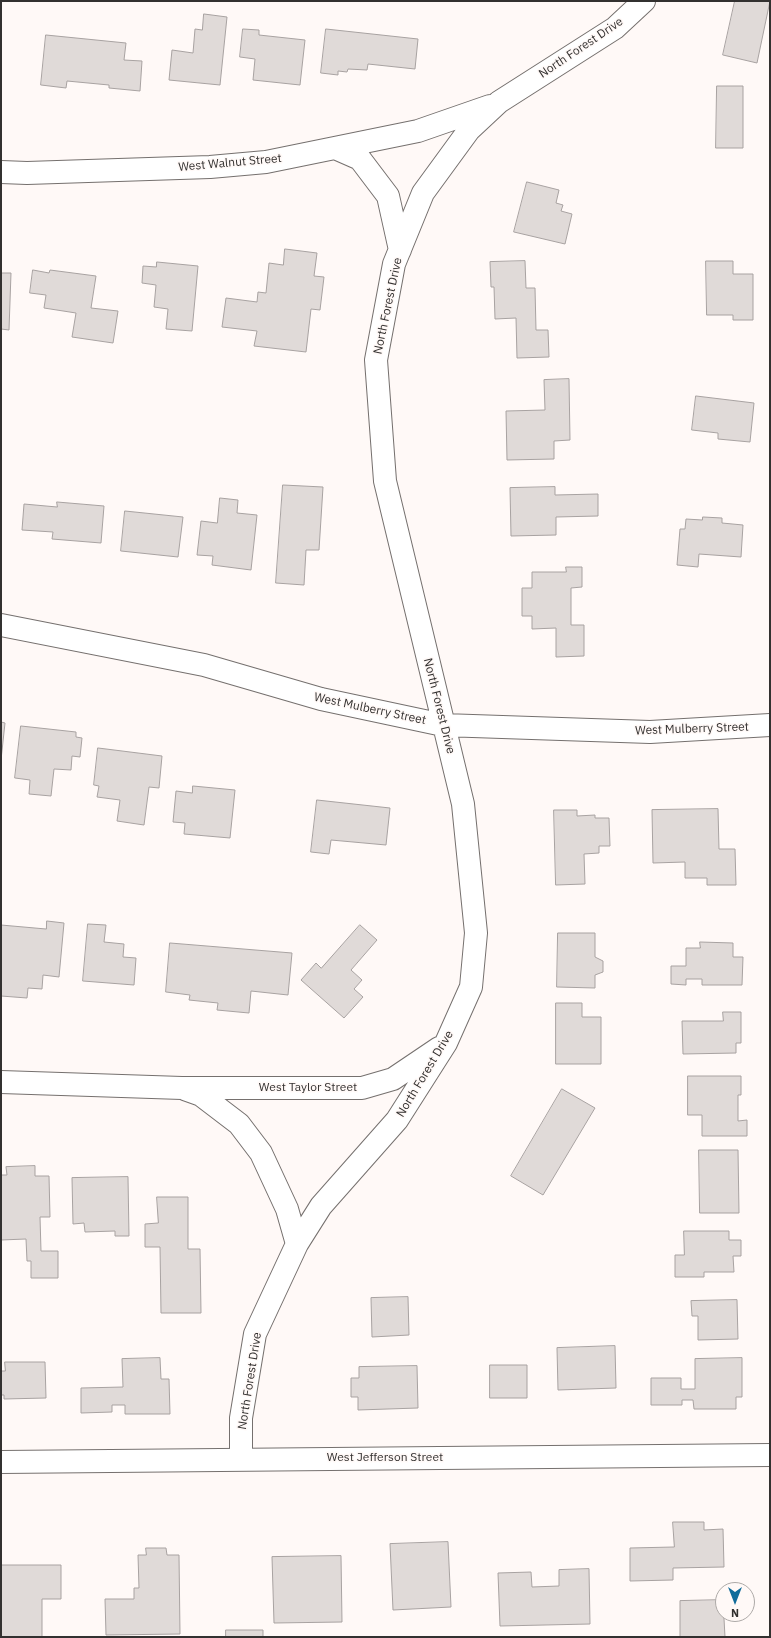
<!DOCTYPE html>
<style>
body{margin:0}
#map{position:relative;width:771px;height:1638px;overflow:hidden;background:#fff9f7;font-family:"IBM Plex Sans",sans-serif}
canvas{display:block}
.frame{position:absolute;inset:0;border:2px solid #333130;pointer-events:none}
.north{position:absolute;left:715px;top:1582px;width:40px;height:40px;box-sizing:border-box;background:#fff9f7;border:1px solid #ada9a7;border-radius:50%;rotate:180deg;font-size:11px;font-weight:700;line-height:16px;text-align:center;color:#333130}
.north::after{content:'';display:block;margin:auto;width:14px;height:18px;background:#106c9b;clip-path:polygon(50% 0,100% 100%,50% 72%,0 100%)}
</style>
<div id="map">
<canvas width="771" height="1638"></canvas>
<div class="frame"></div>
<div class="north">N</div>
</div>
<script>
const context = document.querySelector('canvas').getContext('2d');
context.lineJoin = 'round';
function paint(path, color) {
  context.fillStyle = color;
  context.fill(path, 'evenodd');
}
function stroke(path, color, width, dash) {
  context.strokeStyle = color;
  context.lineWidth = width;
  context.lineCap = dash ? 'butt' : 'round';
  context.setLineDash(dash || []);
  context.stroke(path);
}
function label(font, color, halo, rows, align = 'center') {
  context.font = font + ' "IBM Plex Sans",sans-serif';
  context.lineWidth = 3;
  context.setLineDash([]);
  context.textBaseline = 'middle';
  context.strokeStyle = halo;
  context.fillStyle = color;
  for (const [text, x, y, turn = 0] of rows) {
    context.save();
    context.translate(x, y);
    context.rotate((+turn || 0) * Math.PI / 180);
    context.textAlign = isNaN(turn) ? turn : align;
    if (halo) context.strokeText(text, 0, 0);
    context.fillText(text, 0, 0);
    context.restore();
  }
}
const building = new Path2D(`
 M735,1H770L757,63L723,55Z
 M204,14L227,17L220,85L169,80L172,50L193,53L195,29L202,30Z
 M243,29L259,30V35L305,40L300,85L253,80L255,59L240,57Z
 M326,29L418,39L415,69L368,64L367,70L348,69L347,72L338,71V75L321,73Z
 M46,35L126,43L124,60L142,61L140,91L109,88V85L67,81L66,88L41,85Z
 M717,86H743V148H716Z
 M527,182L559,190L556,203L563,205L561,211L572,214L565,244L514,232Z
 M285,249L317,253L314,276L324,277L320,310L311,309L306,352L254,346L257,331L222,327L226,298L257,302L258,292L266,293L269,263L283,265Z
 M525,261L526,288H535L536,330H548L549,357L517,358L516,318L495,319L494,287H491L490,262Z
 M706,261H733V274H753V320H733V315H707Z
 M157,262L198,266L192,331L166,329L168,309L154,307L156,285L142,283L143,266L156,267Z
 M33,270L49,273L50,270L96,276L91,308L118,311L113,343L72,337L76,313L44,308L46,295L30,293Z
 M1,273H11L9,330L1,329Z
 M569,379L570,440L554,441V459L507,460L506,411L545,410L544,380Z
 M696,396L754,403L750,442L718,439V433L692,430Z
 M283,485L323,487L319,550H306L304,585L276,583Z
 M555,487V495L598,494V516L556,517V535L511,536L510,488Z
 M220,498L238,500L237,513L257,515L251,570L212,565L213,556L197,555L201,521L217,523Z
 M57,502L104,506L101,543L52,539L53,532L22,530L24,504L57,507Z
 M125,511L183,517L178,557L121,551Z
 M703,517L722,518V523L743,525L741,557L699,554L698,567L677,565L680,529H685L686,519L702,520Z
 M566,567H582V587L571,588V625H584V656L556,657V628L532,629V616H522V588H532V572H566Z
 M1,722L5,723L1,760Z
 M21,726L76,732V737L82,738L80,757L72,756L71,770L54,769L51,796L29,794L30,780L15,778Z
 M98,748L162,756L159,788L149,787L144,825L117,821L120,800L97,797L99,786L94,785Z
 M193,786L235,790L230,838L184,834L185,823L173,822L176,791L192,793Z
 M317,800L390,808L386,845L331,840L329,854L311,852Z
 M718,809L719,849H735L736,885H707V878H685V862L653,863L652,810Z
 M554,810H577V816L595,815V818H609L610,846H599V853L584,854L585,884L556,885Z
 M47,921L64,923L59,977L43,975L42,989L28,988L27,998L1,996V925L46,929Z
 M88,924L106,925L104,942L124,944L123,957L136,958L134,985L83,981Z
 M360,925L377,940L351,970L362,980L354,989L363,997L344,1018L301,980L316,963L321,968Z
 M558,933H595V957L603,961V972L595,975V988L557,987Z
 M700,942L733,943V957H743L742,985H702V979H686V985L671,984V966H686V948H700Z
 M170,943L292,953L288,995L251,991L249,1013L217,1010L218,1003L189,1000L190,995L166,992Z
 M556,1003H582V1017H601V1064H556Z
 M723,1012H741V1043H736V1053L683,1054L682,1021H723Z
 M688,1076H741V1095H738V1121L747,1120V1136H702V1115H688Z
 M562,1089L595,1108L543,1195L511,1176Z
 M699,1150H738L739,1213H700Z
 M35,1166V1176H49L50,1217H40L41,1251H58V1278H31V1261H27L26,1239L1,1240V1175H7L6,1167Z
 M128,1177L129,1236H115V1231L85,1232L84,1223L73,1224L72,1178Z
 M157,1197H188V1249H200L201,1313H161L160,1247H145V1224L158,1223Z
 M684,1231H729V1240H741V1256H733L734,1272H704V1277H675V1255H684Z
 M408,1297L409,1335L372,1337L371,1298Z
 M737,1300L738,1339L698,1340V1316H692L691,1301Z
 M615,1346L616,1388L558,1390L557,1348Z
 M160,1358L161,1379H169L170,1414H125V1405H112V1412L81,1413V1388L123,1387L122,1359Z
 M742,1358V1397H736V1409H694L693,1400H682V1405H651V1378H681V1389H695V1359Z
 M5,1362H45L46,1398L4,1399V1395H1V1371H5Z
 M490,1365H527V1398H490Z
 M417,1366L418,1408L358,1410V1397H351V1378H359V1367Z
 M673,1522H704V1530L723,1529L724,1567L673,1568V1580L630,1581V1548L674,1547Z
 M448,1542L451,1607L393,1610L390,1544Z
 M146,1548H166L167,1555H179L180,1634L106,1635L105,1599H134V1588H139L138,1555H146Z
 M341,1556L342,1622L274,1623L272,1557Z
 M1,1565H61V1599H42V1637H1Z
 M589,1569L590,1624L500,1626L498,1573L531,1572L532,1587L559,1586V1570Z
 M723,1600L725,1637H680V1601Z
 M226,1630H263V1637H226Z`);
paint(building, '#e0dad8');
stroke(building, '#a8a2a1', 1);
const minor = new Path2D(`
 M335,148L360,159L388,196L400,250
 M1,172L27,173L210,167L266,162L418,131L490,106
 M1,625L204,665L321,699L443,725L650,732L770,725
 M1,1082L182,1088H362L393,1079L439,1048
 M187,1090L201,1095L239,1124L261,1153L287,1209L297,1244
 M241,1459V1418L255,1334L297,1244L321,1206L397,1120L446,1043L471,987L476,933L463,804L385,481L376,360L394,264L423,193L469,130L499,102L615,28L644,1`);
const tertiary = new Path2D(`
 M1,1462L770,1455`);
stroke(minor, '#75706e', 24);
stroke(tertiary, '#75706e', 24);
stroke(minor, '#fff', 22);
stroke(tertiary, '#fff', 22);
label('12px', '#333130', '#fff9f7', [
 ["North Forest Drive",581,48,-34],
 ["West Walnut Street",230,163,-5],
 ["North Forest Drive",388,306,-78],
 ["North Forest Drive",439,706,76],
 ["West Mulberry Street",370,709,12],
 ["West Mulberry Street",692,729,-2],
 ["North Forest Drive",425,1074,-59],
 ["West Taylor Street",308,1088],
 ["North Forest Drive",250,1381,-81],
 ["West Jefferson Street",385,1458]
]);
</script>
